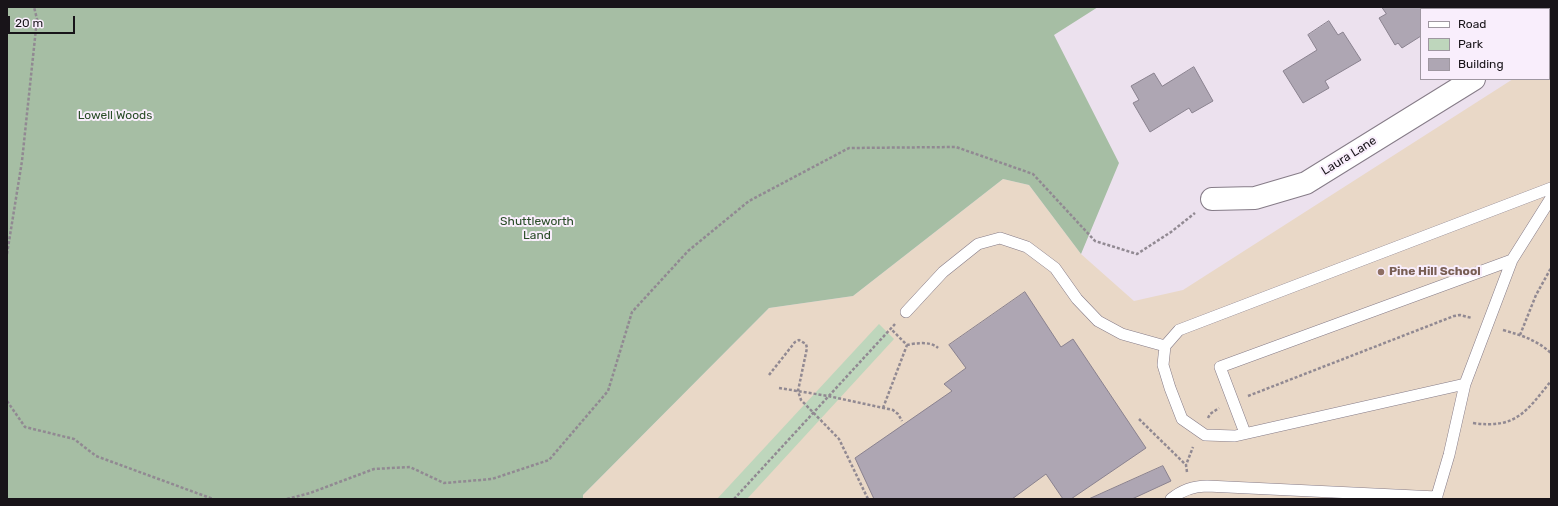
<!DOCTYPE html>
<style>
body{margin:0}
#map{position:relative;width:1558px;height:506px;overflow:hidden;background:#ece1ee;font-family:Rubik,sans-serif}
canvas{display:block}
.frame{position:absolute;inset:0;border:8px solid #181419;pointer-events:none}
.legend{position:absolute;left:1420px;top:8px;width:130px;height:72px;box-sizing:border-box;background:#f9eefc;border:1px solid #9f97a1;margin:0;padding:5px 7px;list-style:none;font-size:12px;color:#181419}
.legend li{display:flex;align-items:center;gap:8px;height:20px}
.legend b{width:20px;border:1px solid #9f97a1}
.scale{position:absolute;left:8px;top:16px;width:67px;height:18px;box-sizing:border-box;border:2px solid #181419;border-top:0;padding-left:5px;font-size:12px;line-height:14px;white-space:nowrap;color:#181419;-webkit-text-stroke:3px #f9eefc;paint-order:stroke}
</style>
<div id="map">
<canvas width="1558" height="506"></canvas>
<div class="frame"></div>
<ul class="legend">
<li><b style="height:5px;background:#fff"></b>Road</li>
<li><b style="height:11px;background:#bed6bc"></b>Park</li>
<li><b style="height:11px;background:#aea6b3"></b>Building</li>
</ul>
<div class="scale">20 m</div>
</div>
<script>
const context = document.querySelector('canvas').getContext('2d');
context.lineJoin = 'round';
function paint(path, color) {
  context.fillStyle = color;
  context.fill(path, 'evenodd');
}
function stroke(path, color, width, dash) {
  context.strokeStyle = color;
  context.lineWidth = width;
  context.lineCap = dash ? 'butt' : 'round';
  context.setLineDash(dash || []);
  context.stroke(path);
}
function label(font, color, halo, rows, align = 'center') {
  context.font = font + ' Rubik,sans-serif';
  context.lineWidth = 4;
  context.setLineDash([]);
  context.textBaseline = 'middle';
  context.strokeStyle = halo;
  context.fillStyle = color;
  for (const [text, x, y, turn = 0] of rows) {
    context.save();
    context.translate(x, y);
    context.rotate((+turn || 0) * Math.PI / 180);
    context.textAlign = isNaN(turn) ? turn : align;
    if (halo) context.strokeText(text, 0, 0);
    context.fillText(text, 0, 0);
    context.restore();
  }
}
paint(new Path2D(`
 M1551,55V499H583V495L769,308L853,296L1003,179L1029,185L1081,254L1134,301L1183,290L1513,79H1549V56Z`), '#e9d8c7');
paint(new Path2D(`
 M879,324L894,339L747,499H717Z`), '#bed6bc');
paint(new Path2D(`
 M7,7H1098L1054,35L1119,163L1081,254L1029,185L1003,179L853,296L769,308L583,495V499H7Z`), '#a6bea4');
const building = new Path2D(`
 M1382,7H1451L1448,9H1421V36L1402,48L1398,43L1395,45L1379,18L1386,14Z
 M1329,21L1338,35L1343,32L1361,60L1325,81L1329,88L1303,103L1283,71L1317,50L1308,35Z
 M1194,67L1213,101L1192,113L1189,108L1150,132L1133,103L1139,100L1131,86L1154,73L1162,86Z
 M1025,292L1061,347L1073,339L1146,448L1071,499H1063L1046,474L1012,499H874L855,458L952,391L944,384L966,368L949,345Z
 M1163,466L1171,481L1132,499H1089Z`);
paint(building, '#aea6b3');
stroke(building, '#8a828f', 1);
const service = new Path2D(`
 M906,312L943,272L978,244L1000,238L1027,247L1055,268L1077,299L1098,321L1122,334L1165,346
 M1465,384L1235,436L1205,435L1182,419L1170,388L1163,365L1165,346L1179,330L1551,188
 M1245,433L1220,367L1512,260
 M1171,499C1182,490 1193,486 1207,486L1437,497
 M1436,499L1449,455L1465,384L1512,260L1551,198`);
const minor = new Path2D(`
 M1549,30L1551,28
 M1212,199L1255,198L1306,183L1474,79`);
stroke(service, '#867c88', 12);
stroke(minor, '#867c88', 24);
stroke(new Path2D(`
 M7,254L22,161L37,19L34,7
 M1503,330C1523,336 1535,339 1551,353
 M1520,335L1536,295L1551,268
 M907,345C916,343 931,341 938,348
 M769,375L795,342L799,340L806,344L807,348L798,391L801,400L839,439L868,499
 M779,388L828,396L893,410L898,414L902,421
 M1248,396L1454,316L1460,315L1472,318
 M7,401L25,427L74,439L96,456L213,499
 M883,408L907,345L891,329
 M1208,418L1210,414L1219,408
 M1139,419L1186,465
 M1473,423C1516,429 1526,412 1551,381
 M1187,472L1186,465L1193,447
 M287,499L310,493L374,469L410,467L444,483L492,479L549,460L608,391L632,312L688,251L749,201L849,148L956,147L1033,174L1095,241L1137,254L1171,232L1195,213
 M674,499V498
 M734,499L895,324`), '#918992', 2.5, [3, 2]);
stroke(service, '#fff', 11);
stroke(minor, '#fff', 22);
for (const [x, y, r, color] of [
 [1381,272,4,"#8d6e63"]
]) {
  const dot = new Path2D();
  dot.arc(x, y, r, 0, 2 * Math.PI);
  context.fillStyle = color;
  context.fill(dot);
  stroke(dot, '#f9eefc', 1.5);
}
label('12px', '#294c27', '#f9eefc', [
 ["Lowell Woods",115,116],
 ["Shuttleworth",537,222],
 ["Land",537,236]
]);
label('12px', '#181419', '#f9eefc', [
 ["Laura Lane",1349,156,-32]
]);
label('bold 12px', '#785e54', '#f9eefc', [
 ["Pine Hill School",1389,272]
], 'left');
</script>
